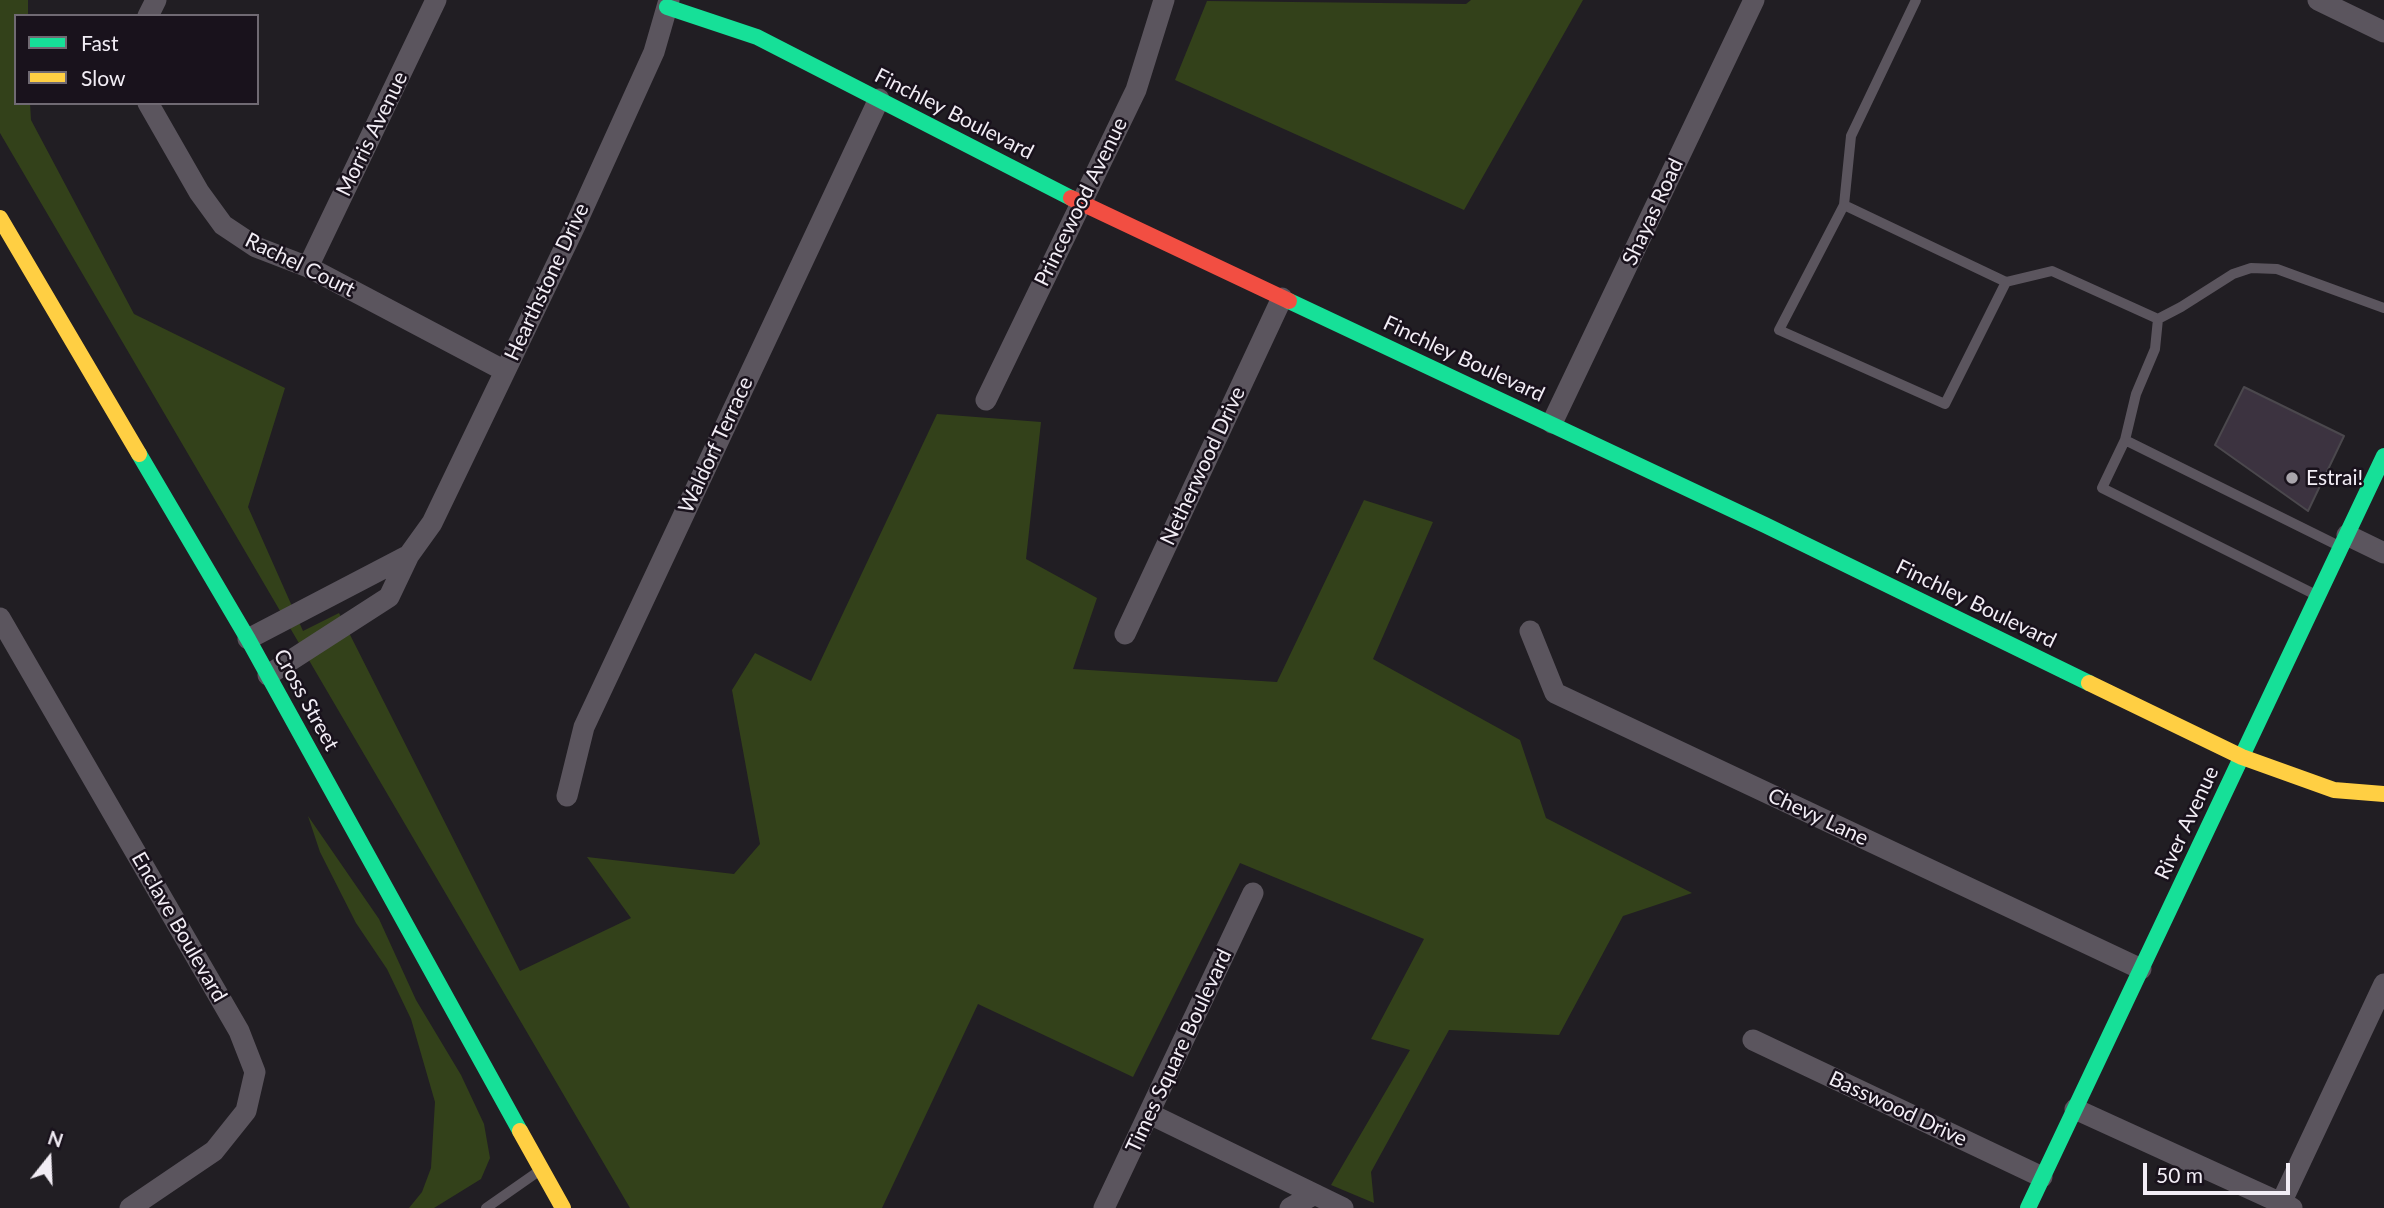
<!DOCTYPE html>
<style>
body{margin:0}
#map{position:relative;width:2384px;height:1208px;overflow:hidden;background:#211e23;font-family:Lato,sans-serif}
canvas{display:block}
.legend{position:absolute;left:14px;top:14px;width:245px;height:91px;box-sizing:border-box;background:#19121c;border:2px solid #706a73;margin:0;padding:9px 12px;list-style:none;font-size:21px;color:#f2edf5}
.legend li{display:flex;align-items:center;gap:14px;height:35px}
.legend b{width:35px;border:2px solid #706a73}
.north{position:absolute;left:14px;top:1124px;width:70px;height:70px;-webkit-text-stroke:5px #19121c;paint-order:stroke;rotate:18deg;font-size:19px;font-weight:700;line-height:28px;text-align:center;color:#f2edf5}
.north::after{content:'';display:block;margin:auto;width:24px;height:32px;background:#f2edf5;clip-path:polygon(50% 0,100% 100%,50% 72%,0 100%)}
.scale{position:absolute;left:2143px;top:1163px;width:147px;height:32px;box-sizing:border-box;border:4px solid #f2edf5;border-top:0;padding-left:9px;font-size:21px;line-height:24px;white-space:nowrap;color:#f2edf5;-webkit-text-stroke:5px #19121c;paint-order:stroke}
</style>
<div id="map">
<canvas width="2384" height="1208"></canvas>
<ul class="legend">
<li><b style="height:9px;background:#16e098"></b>Fast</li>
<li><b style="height:9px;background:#ffcf43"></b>Slow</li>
</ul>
<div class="north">N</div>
<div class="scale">50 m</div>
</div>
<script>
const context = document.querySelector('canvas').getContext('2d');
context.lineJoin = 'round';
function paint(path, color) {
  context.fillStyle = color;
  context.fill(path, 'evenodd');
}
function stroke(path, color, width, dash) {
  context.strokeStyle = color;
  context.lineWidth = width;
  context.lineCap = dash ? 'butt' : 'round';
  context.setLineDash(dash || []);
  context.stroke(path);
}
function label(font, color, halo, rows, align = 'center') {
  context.font = font + ' Lato,sans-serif';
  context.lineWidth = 5;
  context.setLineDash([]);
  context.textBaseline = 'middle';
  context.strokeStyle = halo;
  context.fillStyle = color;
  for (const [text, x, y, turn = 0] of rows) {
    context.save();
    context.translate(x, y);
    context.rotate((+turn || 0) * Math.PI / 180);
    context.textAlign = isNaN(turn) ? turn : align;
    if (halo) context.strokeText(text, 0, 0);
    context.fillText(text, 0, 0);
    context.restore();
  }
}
paint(new Path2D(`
 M0,0H28V16H16V103H30L31,120L134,314L285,388L248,507L303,631L339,613L520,971L631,918L587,857L734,874L760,844L732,690L755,653L811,681L937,414L1041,422L1026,559L1097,598L1073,669L1277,682L1364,500L1433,522L1373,659L1520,740L1546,818L1692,893L1623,916L1559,1035L1449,1030L1371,1172L1374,1203L1331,1185L1410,1050L1371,1039L1424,939L1240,863L1133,1077L978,1004L882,1208H630L0,133Z
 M1471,0H1583L1464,210L1175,80L1207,1L1466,4Z
 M308,816L379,919L416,1000L461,1075L484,1124L490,1158L481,1179L434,1208H409L422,1192L431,1168L435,1102L411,1019L387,969L356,923L320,852Z`), '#33411a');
const building = new Path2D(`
 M2244,387L2344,436L2308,511L2215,445Z`);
paint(building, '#3c3340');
stroke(building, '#4b484d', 2);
stroke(new Path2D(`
 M1916,0L1851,136L1844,205L1779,330L1945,404L2006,282
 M1844,205L2006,282L2052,271L2158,319L2181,307L2233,274L2251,268L2277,269L2384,308
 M2158,319L2155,349L2136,394L2125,440L2335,544
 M2125,440L2102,488L2312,593
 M486,1208L539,1171`), '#5b555e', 10);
stroke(new Path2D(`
 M2318,0L2384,32
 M148,16L156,0
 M148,103L199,192L223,225L256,247L308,267L505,371
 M308,267L436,0
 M986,400L1136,90L1164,0
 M1552,423L1754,0
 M2347,535L2384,553
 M0,618L239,1031L255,1072L246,1111L214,1151L130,1208
 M1530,631L1555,693L2141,969
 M1125,634L1282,298
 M248,639L409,555
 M268,675L389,597L409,555L432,523L575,226L654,52L669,0
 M567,796L584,727L879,99
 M1753,1040L2042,1177
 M2075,1109L2292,1208
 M1150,1114L1343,1208
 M2281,1203L2384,984
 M1104,1208L1253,893
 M1290,1208L1315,1194`), '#5b555e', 21);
stroke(new Path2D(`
 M667,7L757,37L1071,198
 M1289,301L1765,525L2089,683
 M139,454L248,639L520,1131
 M2028,1208L2384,456`), '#16e098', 16);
stroke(new Path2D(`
 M0,218L139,454
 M2089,683L2242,757L2334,790L2384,794
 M520,1131L563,1208`), '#ffcf43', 16);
stroke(new Path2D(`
 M1071,198L1289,301`), '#f24e42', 16);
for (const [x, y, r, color] of [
 [2292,478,7,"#a9a5ac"]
]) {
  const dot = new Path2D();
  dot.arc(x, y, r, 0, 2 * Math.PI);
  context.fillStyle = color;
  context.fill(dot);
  stroke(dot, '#19121c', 2.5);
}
label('21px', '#f2edf5', '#19121c', [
 ["Finchley Boulevard",954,114,27],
 ["Morris Avenue",372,134,-64],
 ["Princewood Avenue",1081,202,-64],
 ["Shayas Road",1653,212,-65],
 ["Rachel Court",300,265,26],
 ["Hearthstone Drive",547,282,-65],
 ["Finchley Boulevard",1464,359,25],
 ["Waldorf Terrace",716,445,-65],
 ["Netherwood Drive",1203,466,-65],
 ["Finchley Boulevard",1976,604,26],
 ["Cross Street",306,700,61],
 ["Chevy Lane",1818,817,25],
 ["River Avenue",2187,823,-65],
 ["Enclave Boulevard",179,927,60],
 ["Times Square Boulevard",1179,1051,-65],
 ["Basswood Drive",1898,1109,25]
]);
label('21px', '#f2edf5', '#19121c', [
 ["Estrai!",2306,478]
], 'left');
</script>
